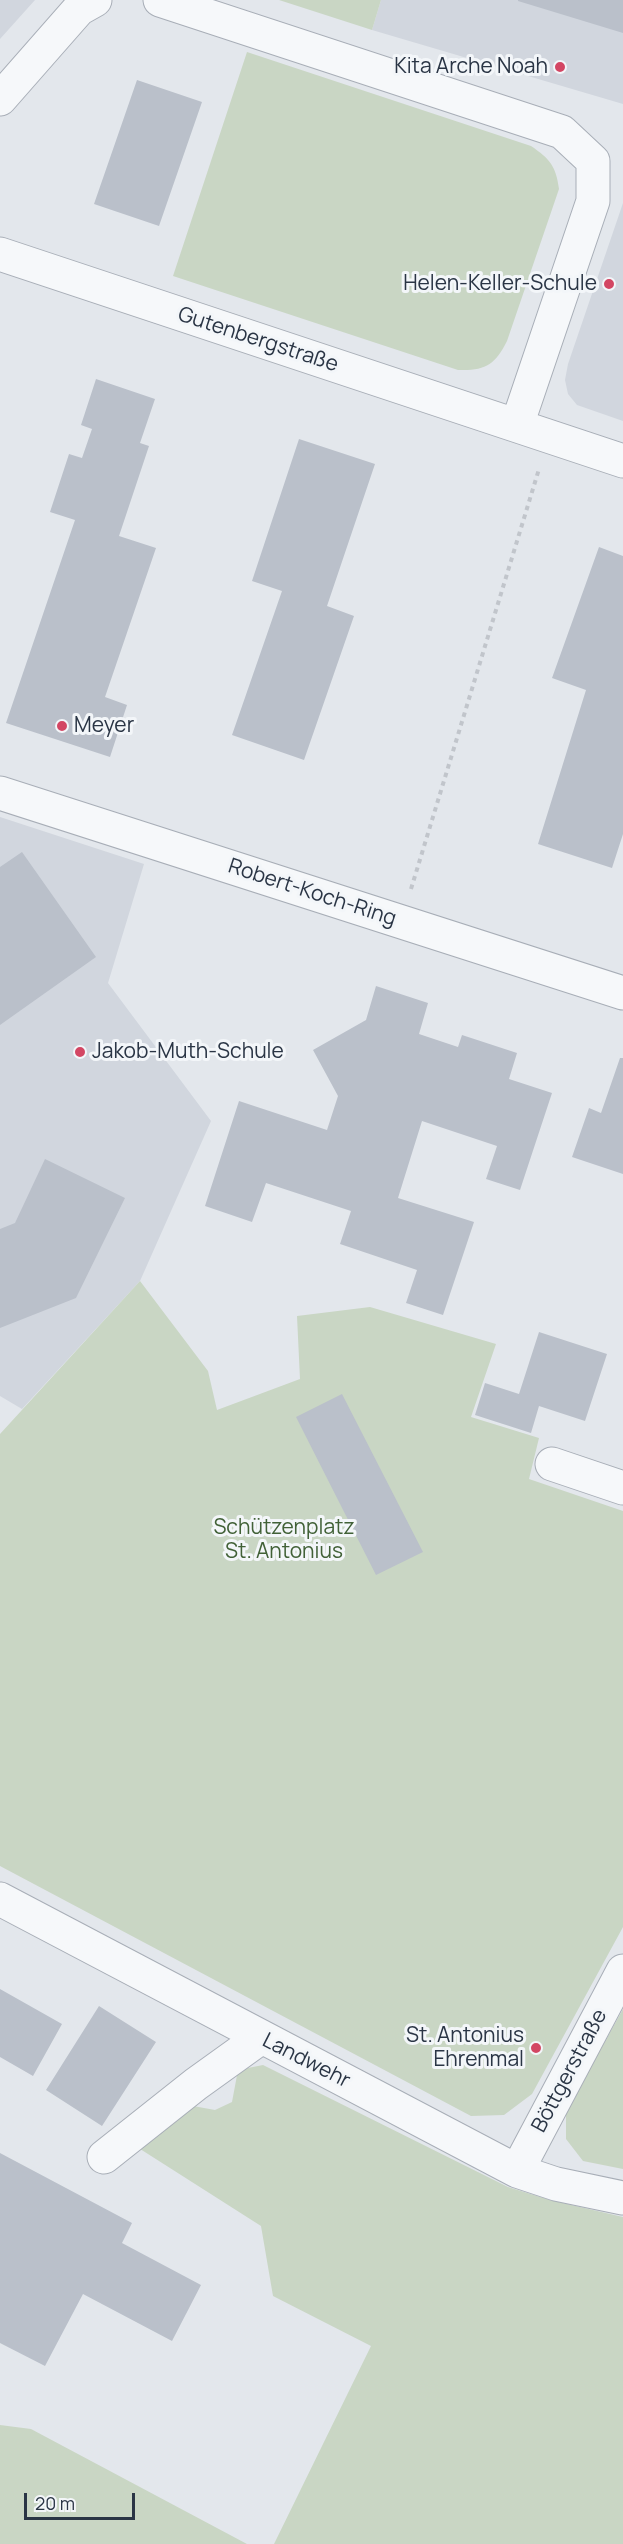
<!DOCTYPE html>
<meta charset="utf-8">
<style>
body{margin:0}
#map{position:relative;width:623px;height:2544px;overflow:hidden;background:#e3e7ec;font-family:Manrope,sans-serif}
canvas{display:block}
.scale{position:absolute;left:24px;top:2493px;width:111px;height:27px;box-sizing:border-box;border:3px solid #2a3545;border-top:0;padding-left:8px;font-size:18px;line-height:21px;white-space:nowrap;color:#2a3545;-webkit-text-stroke:4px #f3f6f9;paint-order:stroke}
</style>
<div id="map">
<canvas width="623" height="2544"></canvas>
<div class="scale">20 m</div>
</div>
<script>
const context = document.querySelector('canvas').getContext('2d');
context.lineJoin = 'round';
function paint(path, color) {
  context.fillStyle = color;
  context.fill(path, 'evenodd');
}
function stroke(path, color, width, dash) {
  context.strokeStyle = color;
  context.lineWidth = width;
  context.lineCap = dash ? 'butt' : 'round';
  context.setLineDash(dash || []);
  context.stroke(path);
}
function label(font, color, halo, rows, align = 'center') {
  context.font = font + ' Manrope,sans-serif';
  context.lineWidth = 6;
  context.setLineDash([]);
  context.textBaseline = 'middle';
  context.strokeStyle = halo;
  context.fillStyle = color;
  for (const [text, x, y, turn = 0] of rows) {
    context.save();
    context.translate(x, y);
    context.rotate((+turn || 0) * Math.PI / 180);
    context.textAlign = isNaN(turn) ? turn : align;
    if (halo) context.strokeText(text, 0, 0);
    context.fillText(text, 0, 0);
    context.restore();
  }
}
paint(new Path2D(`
 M0,0H35L0,39Z
 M381,0H623V104L372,30Z
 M623,203V421L577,405L568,394L565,380L568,364Z
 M0,817L144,864L108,983L211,1121L140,1281L22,1409L0,1396Z`), '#d1d6de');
paint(new Path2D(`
 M279,0H381L372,30Z
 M247,52L531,146C550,159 556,166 559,189L507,341C495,365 485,371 458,370L173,276Z
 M140,1281L208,1371L217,1410L300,1379L297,1316L370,1307L496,1344L471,1417L539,1438L529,1479L623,1511V1927L532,2094L504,2115L471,2116L0,1866V1434Z
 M623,2009V2169L583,2161L566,2139V2112Z
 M263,2065L508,2187L550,2200L623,2217V2544H274L371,2346L273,2296L261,2226L137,2147L193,2106L215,2110L232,2102L238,2070Z
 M0,2425L31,2429L247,2544H0Z`), '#c9d6c4');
paint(new Path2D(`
 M623,0V33L518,1V0Z
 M137,80L202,102L159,226L94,204Z
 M96,379L155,399L140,443L149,446L119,536L156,548L105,697L127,705L110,757L6,723L75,520L50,512L69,454L82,458L92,429L81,425Z
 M299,439L375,464L327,606L354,616L304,760L232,735L282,591L252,581Z
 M599,547L623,556V834L612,868L538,844L586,690L552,678Z
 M22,852L96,957L0,1025V867Z
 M376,986L428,1003L419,1034L458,1047L462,1035L517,1053L509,1079L552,1093L520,1190L486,1179L497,1146L422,1121L398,1198L474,1222L443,1315L406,1303L417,1270L340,1244L351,1211L266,1183L252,1222L205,1206L239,1101L327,1130L338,1096L313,1050L366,1020Z
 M620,1058H623V1174L572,1157L589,1108L601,1113Z
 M45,1159L125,1198L76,1298L0,1328V1229L15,1223Z
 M539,1332L607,1354L585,1421L539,1406L531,1433L475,1415L485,1383L519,1394Z
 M342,1394L423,1552L376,1575L296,1417Z
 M0,1989L62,2024L33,2076L0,2057Z
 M99,2006L156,2042L102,2126L46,2090Z
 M0,2153L132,2223L122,2243L201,2285L172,2341L83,2294L45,2366L0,2343Z`), '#bac0ca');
const minor = new Path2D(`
 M160,0L562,132L593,161V201L517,425
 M0,99L79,9L95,0
 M0,254L623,461
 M0,793L623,993
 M552,1464L623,1488
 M0,1899L517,2171L556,2184L623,2198
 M104,2157L196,2084L260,2038
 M517,2171L623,1971`);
stroke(minor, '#a8aeb7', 35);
stroke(new Path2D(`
 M411,889L539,469`), '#c1c5cb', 4, [4.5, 4.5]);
stroke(minor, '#f6f8fa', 33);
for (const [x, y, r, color] of [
 [560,67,6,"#d34663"],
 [609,284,6,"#d34663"],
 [62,726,6,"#d34663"],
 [80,1052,6,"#d34663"],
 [536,2048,6,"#d34663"]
]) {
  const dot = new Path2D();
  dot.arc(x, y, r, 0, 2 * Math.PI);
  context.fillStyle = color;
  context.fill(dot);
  stroke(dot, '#f3f6f9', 2);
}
label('21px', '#2a3545', '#f3f6f9', [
 ["Kita Arche Noah",548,67],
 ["Helen-Keller-Schule",597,284],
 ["Meyer",74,726,"left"],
 ["Jakob-Muth-Schule",92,1052,"left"],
 ["St. Antonius",524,2036],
 ["Ehrenmal",524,2060]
], 'right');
label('21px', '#2a3545', '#f3f6f9', [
 ["Gutenbergstraße",258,340,18],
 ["Robert-Koch-Ring",312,893,18],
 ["Landwehr",306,2061,27],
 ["Böttgerstraße",570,2071,-62]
]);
label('21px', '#416137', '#f3f6f9', [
 ["Schützenplatz",284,1528],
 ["St. Antonius",284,1552]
]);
</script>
